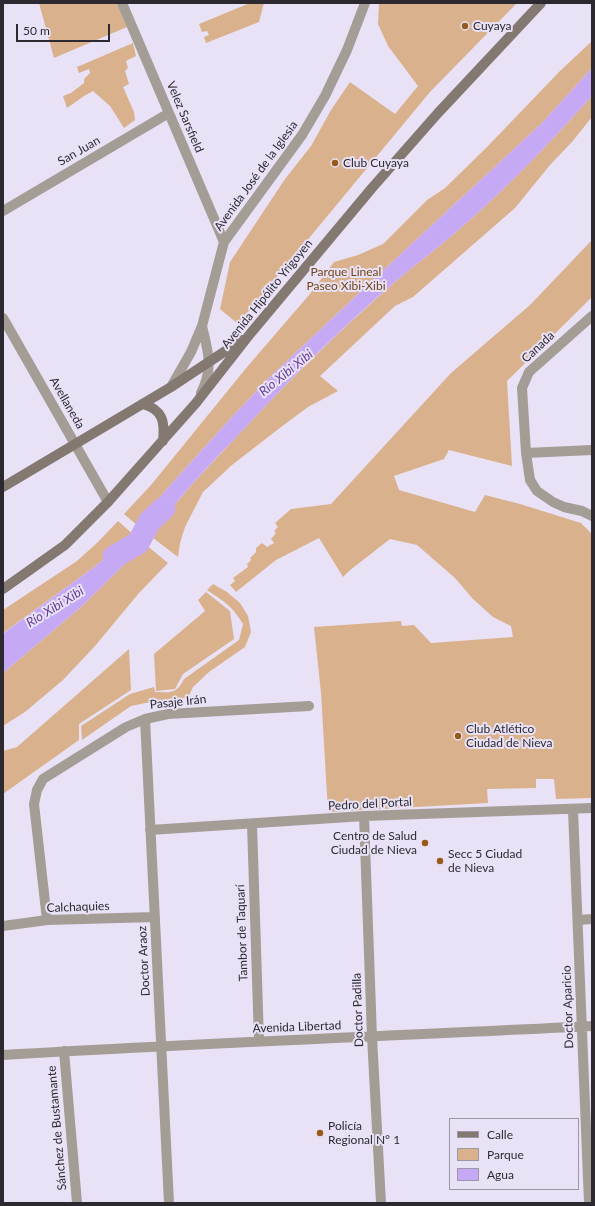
<!DOCTYPE html>
<meta charset="utf-8">
<style>
body{margin:0}
#map{position:relative;width:595px;height:1206px;overflow:hidden;background:#e9e2f7;font-family:Lato,sans-serif}
canvas{display:block}
.frame{position:absolute;inset:0;border:4px solid #2c2931;pointer-events:none}
.legend{position:absolute;left:449px;top:1118px;width:130px;height:72px;box-sizing:border-box;background:#e9e2f7;border:1px solid #9d98a8;margin:0;padding:5px 7px;list-style:none;font-size:12px;color:#2c2931}
.legend li{display:flex;align-items:center;gap:8px;height:20px}
.legend b{width:20px;border:1px solid #9d98a8}
.scale{position:absolute;left:16px;top:24px;width:94px;height:18px;box-sizing:border-box;border:2px solid #2c2931;border-top:0;padding-left:5px;font-size:12px;line-height:14px;white-space:nowrap;color:#2c2931;-webkit-text-stroke:3px #e9e2f7;paint-order:stroke}
</style>
<div id="map">
<canvas width="595" height="1206"></canvas>
<div class="frame"></div>
<ul class="legend">
<li><b style="height:5px;background:#847970"></b>Calle</li>
<li><b style="height:11px;background:#dab18d"></b>Parque</li>
<li><b style="height:11px;background:#c6a9f5"></b>Agua</li>
</ul>
<div class="scale">50 m</div>
</div>
<script>
const context = document.querySelector('canvas').getContext('2d');
context.lineJoin = 'round';
function paint(path, color) {
  context.fillStyle = color;
  context.fill(path, 'evenodd');
}
function stroke(path, color, width, dash) {
  context.strokeStyle = color;
  context.lineWidth = width;
  context.lineCap = dash ? 'butt' : 'round';
  context.setLineDash(dash || []);
  context.stroke(path);
}
function label(font, color, halo, rows, align = 'center') {
  context.font = font + ' Lato,sans-serif';
  context.lineWidth = 4;
  context.setLineDash([]);
  context.textBaseline = 'middle';
  context.strokeStyle = halo;
  context.fillStyle = color;
  for (const [text, x, y, turn = 0] of rows) {
    context.save();
    context.translate(x, y);
    context.rotate((+turn || 0) * Math.PI / 180);
    context.textAlign = isNaN(turn) ? turn : align;
    if (halo) context.strokeText(text, 0, 0);
    context.fillText(text, 0, 0);
    context.restore();
  }
}
paint(new Path2D(`
 M39,3H117L127,27L54,58Z
 M250,3H264L259,22L206,43L204,37L209,35L207,31L202,32L199,24Z
 M379,3H517L430,92L238,324L220,309L230,262L285,179L311,146L331,110L350,82L395,114L418,86L388,46L378,24Z
 M592,41V68L542,123L374,279L272,375L231,418L165,491L138,526L124,514L151,485L247,367L309,295L334,262L358,255L383,244L427,200L445,188L487,147L560,71Z
 M133,43L136,56L126,61L128,68L125,71L129,84L123,87L134,112L135,120L124,128L110,106L93,91L84,96L67,108L63,96L71,93L84,83V79L90,73L89,69L79,73L77,67Z
 M592,96V117L572,142L550,165L515,208L413,297L395,306L320,376L338,391L308,407L281,427L232,465L203,492L185,527L180,543L178,557L153,538C174,499 209,467 239,434C288,381 341,329 396,281C421,260 447,241 471,219C514,181 553,139 592,96Z
 M592,240V297L507,381L512,466L449,450L444,459L394,476L399,490L475,512L485,495L520,504L581,523L592,534V798L556,799L554,779H536V788L487,789L488,803L328,812L321,693L314,627L401,621L402,626L414,625L431,643L513,637L511,626L493,617L473,599L455,578L417,545L390,539L349,571L343,577L319,538L276,560L236,592L230,585L235,581L233,578L248,567L247,564L251,560L250,558L256,552V548L262,543L267,547L274,543L271,539L276,533L274,531L278,527L275,523L291,509L331,504L451,373L530,305Z
 M118,521L134,535L131,537L93,568L3,633V610L77,561L98,542Z
 M145,544L168,563L139,593L95,646L63,680L25,712L3,726V673L81,607Z
 M213,584L227,592L240,603L248,616L251,632L245,647L209,672L193,687L188,698L155,701L131,706L82,740L81,726L130,694L154,687L155,692C170,692 176,695 184,679L239,640L243,624C231,605 225,602 207,590Z
 M206,592L230,611L234,639L183,674L175,689L156,691L154,654L205,611L198,600Z
 M129,649L131,690L79,724V740L3,794V751L17,747Z`), '#dab18d');
paint(new Path2D(`
 M592,68V96C553,139 514,181 471,219C447,241 421,260 396,281C341,328 290,379 241,432C210,465 175,498 153,538L138,526L165,491L231,418L272,375L374,279L542,123Z
 M134,535L145,544L81,607L3,673V635L5,632L93,568Z`), '#c6a9f5');
stroke(new Path2D(`
 M114,557L138,543L150,521L164,508`), '#c6a9f5', 23);
stroke(new Path2D(`
 M122,3L224,242
 M3,211L169,113
 M592,316L529,372L522,388L526,453L530,480L537,491L553,502L564,507L582,511L592,516
 M3,318L108,502
 M526,453L592,450
 M145,719L169,1203
 M573,810L589,1203
 M364,816L372,1037L381,1203
 M252,824L259,1041
 M150,830L364,816L592,808
 M47,920L34,804L37,790L43,779L126,727L145,719L168,714L309,706
 M578,920L592,919
 M3,926L47,920L155,917
 M64,1051L77,1203
 M3,1055C199,1043 396,1036 592,1026`), '#a49d96', 10);
stroke(new Path2D(`
 M171,387L191,352L202,326L224,242L302,135L325,96L347,50L365,3
 M201,393C214,367 208,352 202,326`), '#a49d96', 10);
stroke(new Path2D(`
 M142,404C163,409 165,422 163,441
 M3,487L171,387L242,340
 M3,589L65,545L108,502L196,403L250,334L372,188L438,113L541,3`), '#847970', 10);
for (const [x, y, r, color] of [
 [465,26,4,"#965b1b"],
 [335,163,4,"#965b1b"],
 [458,736,4,"#965b1b"],
 [425,843,4,"#965b1b"],
 [440,861,4,"#965b1b"],
 [320,1133,4,"#965b1b"]
]) {
  const dot = new Path2D();
  dot.arc(x, y, r, 0, 2 * Math.PI);
  context.fillStyle = color;
  context.fill(dot);
  stroke(dot, '#e9e2f7', 1.5);
}
label('12px', '#2c2931', '#e9e2f7', [
 ["Cuyaya",473,26],
 ["Club Cuyaya",343,163],
 ["Club Atlético",466,729],
 ["Ciudad de Nieva",466,743],
 ["Centro de Salud",417,836,"right"],
 ["Ciudad de Nieva",417,850,"right"],
 ["Secc 5 Ciudad",448,854],
 ["de Nieva",448,868],
 ["Policía",328,1126],
 ["Regional N° 1",328,1140]
], 'left');
label('12px', '#2c2931', '#e9e2f7', [
 ["Velez Sarsfield",185,117,67],
 ["San Juan",79,151,-30],
 ["Avenida José de la Iglesia",256,176,-54],
 ["Avenida Hipólito Yrigoyen",267,294,-51],
 ["Canada",538,347,-43],
 ["Avellaneda",67,403,60],
 ["Pasaje Irán",178,702,-6],
 ["Pedro del Portal",370,804,-3],
 ["Calchaquies",78,907,-2],
 ["Tambor de Taquarí",242,933,-92],
 ["Doctor Araoz",144,961,-93],
 ["Doctor Aparicio",568,1007,-92],
 ["Doctor Padilla",358,1010,-92],
 ["Avenida Libertad",297,1027,-2],
 ["Sánchez de Bustamante",57,1128,-95]
]);
label('12px', '#714417', '#e9e2f7', [
 ["Parque Lineal",346,272],
 ["Paseo Xibi-Xibi",346,286]
]);
label('italic 13px', '#643c95', '#e9e2f7', [
 ["Río Xibi Xibi",286,373,-39],
 ["Río Xibi Xibi",55,607,-32]
]);
</script>
